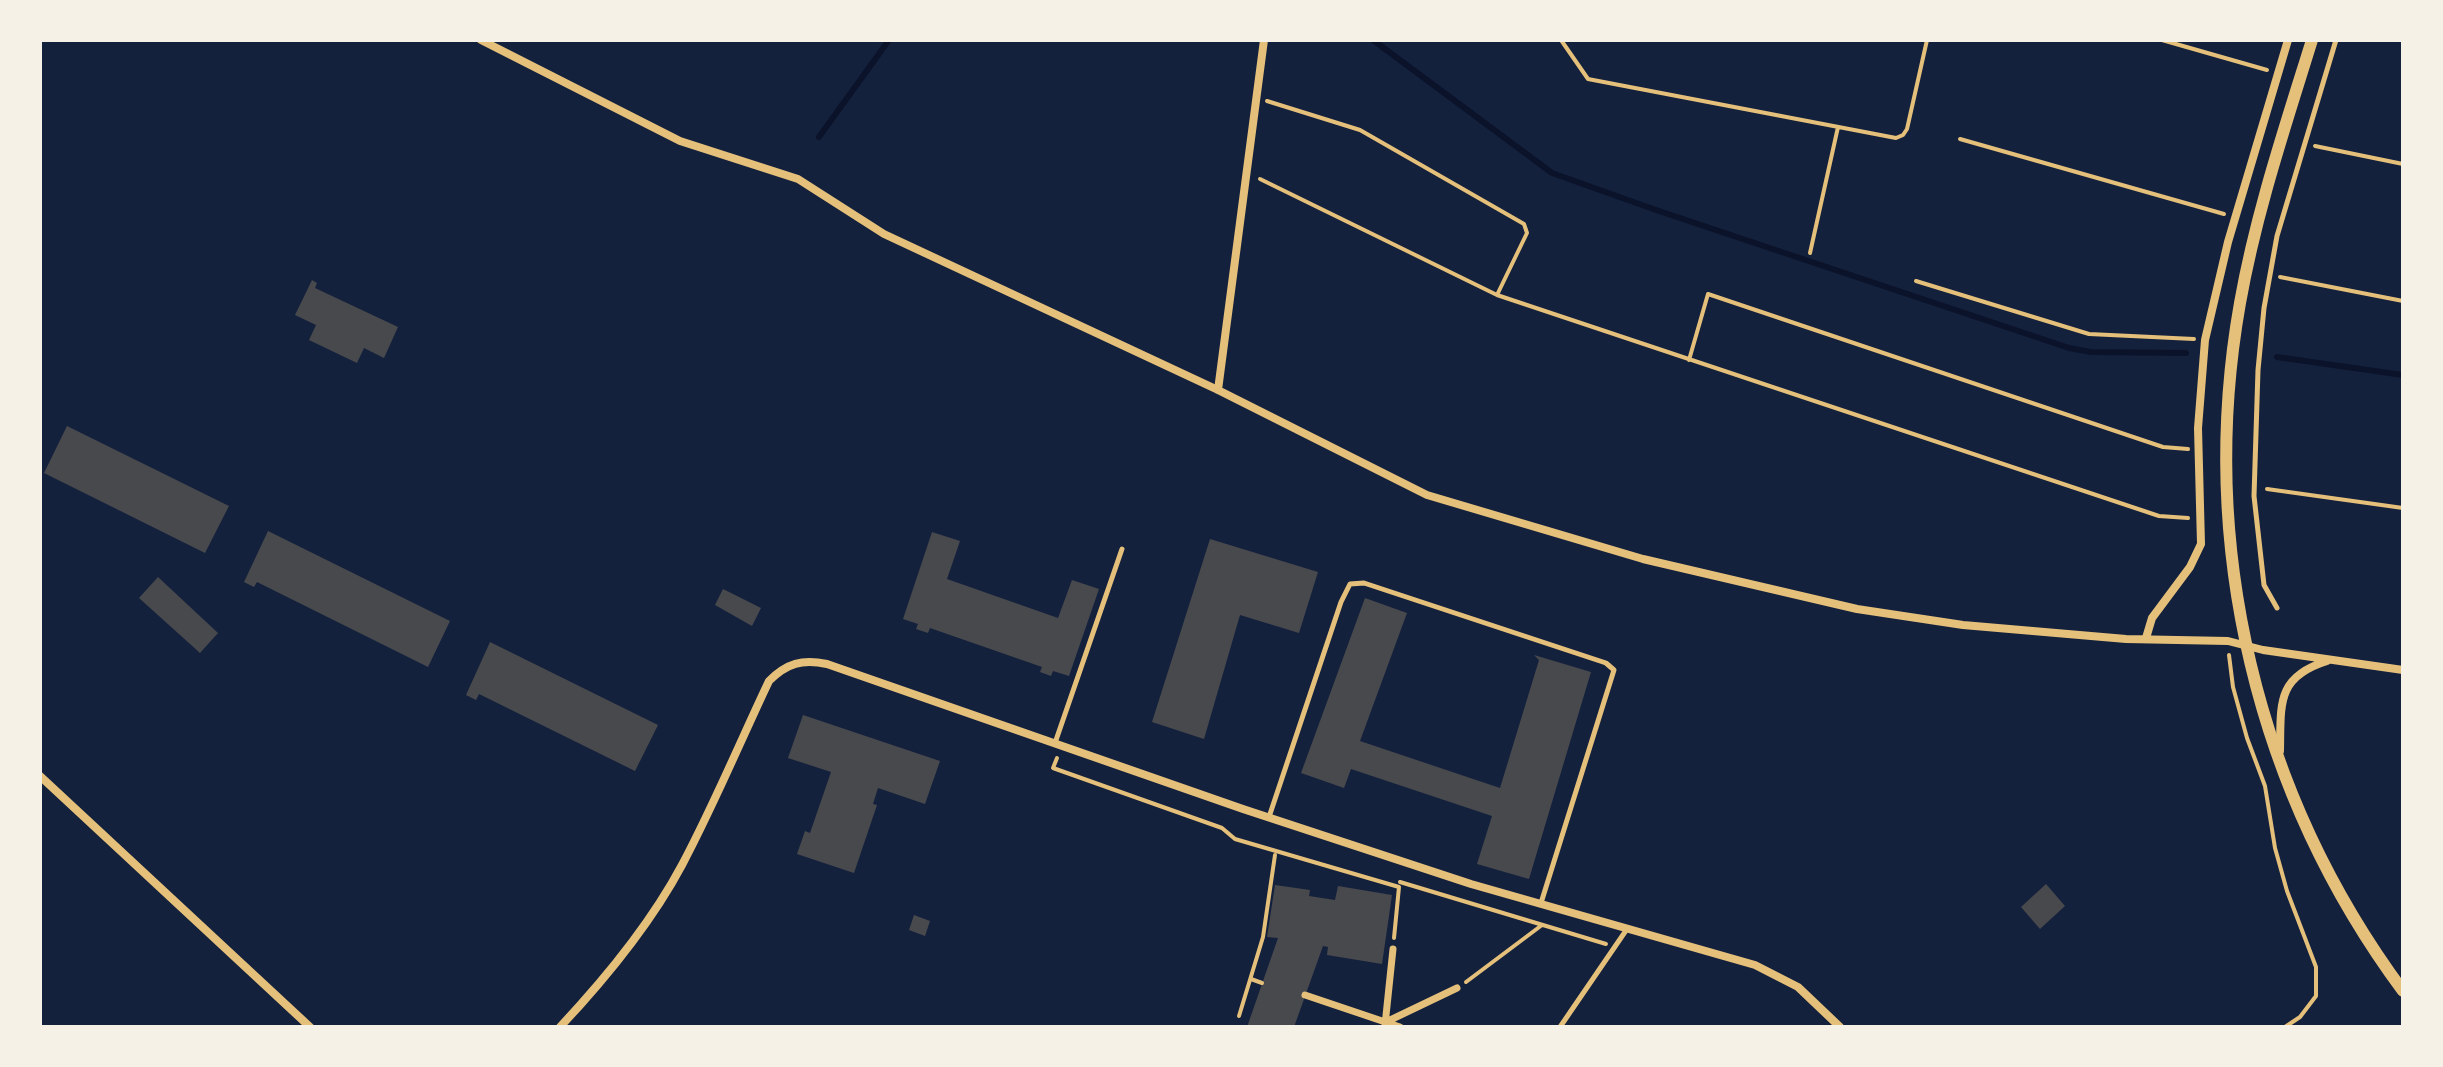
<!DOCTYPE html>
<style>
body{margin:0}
#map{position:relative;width:2443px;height:1067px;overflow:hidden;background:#14213d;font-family:"Roboto Condensed",sans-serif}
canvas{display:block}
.frame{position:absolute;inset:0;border:42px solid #f6f1e7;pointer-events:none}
</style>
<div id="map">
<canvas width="2443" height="1067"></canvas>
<div class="frame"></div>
</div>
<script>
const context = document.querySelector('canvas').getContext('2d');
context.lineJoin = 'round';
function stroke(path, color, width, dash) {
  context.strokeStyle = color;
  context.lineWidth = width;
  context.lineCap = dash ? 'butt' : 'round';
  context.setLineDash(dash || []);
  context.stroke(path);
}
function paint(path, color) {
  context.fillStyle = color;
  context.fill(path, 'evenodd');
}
stroke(new Path2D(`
 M1373,40L1552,173L1656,210L2069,348L2091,352L2186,353
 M819,137L889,40
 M2277,357L2403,375`), '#0b132b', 6);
paint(new Path2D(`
 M312,280L317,283L315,288L398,327L384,358L364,348L357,363L309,340L316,325L295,315Z
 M67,426L229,506L205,553L44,473Z
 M268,531L450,621L428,667L257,582L254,587L244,582Z
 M932,532L960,541L947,579L1058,618L1072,580L1099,589L1069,676L1053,671L1051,676L1040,672L1042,667L930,628L928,633L916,629L918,624L903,619Z
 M1210,539L1318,572L1299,633L1240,615L1204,739L1152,722Z
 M158,577L218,633L200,653L139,598Z
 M723,589L761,608L752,626L715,605Z
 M1365,598L1407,613L1360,741L1497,787L1500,788L1539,660L1534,655L1591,672L1529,879L1477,864L1492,816L1351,769L1344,788L1301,773Z
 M490,642L658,725L635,771L479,694L476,700L466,695Z
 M803,715L940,761L925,804L878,788L873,804L877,805L854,873L797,854L805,831L810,833L831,772L788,758Z
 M2046,884L2065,906L2040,929L2021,907Z
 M1275,885L1310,890L1309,896L1335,900L1338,886L1392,895L1382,964L1327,955L1328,947L1323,946L1294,1027H1247L1278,938L1267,937Z
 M914,915L930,921L925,936L909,930Z`), '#48494c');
stroke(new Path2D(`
 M1561,40L1588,79L1896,138L1903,135L1907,129L1927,40
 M2162,40L2267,70
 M1267,101L1360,130L1524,224L1527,233L1497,295
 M1960,139L2224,214
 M2315,146L2403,164
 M1260,179L1497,295L2159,516L2188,518
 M1810,253L1838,127
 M2280,277L2403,301
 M1916,281L2089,334L2194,339
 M1689,360L1708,294L2163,447L2188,449
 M2267,489L2403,508
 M2229,655L2233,687L2247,738L2265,786L2275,848L2287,891L2316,967V996L2300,1017L2285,1027
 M1057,758L1053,768L1222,828L1235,839L1399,887
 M1400,882L1606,944
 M1394,938L1399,887
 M1251,979L1262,983
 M1466,982L1542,925
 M1239,1016L1263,937L1275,855`), '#e5c07b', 4);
stroke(new Path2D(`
 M2277,608L2264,585L2254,496L2258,370L2264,308L2277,236L2336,40
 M1055,743L1122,549
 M1269,817L1341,602L1350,584L1364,583L1606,663L1614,670L1541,903
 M1560,1027L1627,929`), '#e5c07b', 5);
stroke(new Path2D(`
 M1305,995L1400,1027
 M1386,1022L1457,988
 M1385,1025L1393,949`), '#e5c07b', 7);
stroke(new Path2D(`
 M481,40L680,141L798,179L884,234L1218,390L1427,495L1643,559L1857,609L1963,625L2126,639L2228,641L2263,650L2403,670
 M1218,390L1264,40
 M2146,638L2152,618L2190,567L2201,544L2198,428L2205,340L2228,242L2288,40
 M2280,751C2281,704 2276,677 2327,661
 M40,776L310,1027
 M560,1027C606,978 650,925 682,865C714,805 740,742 769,681C787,663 802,659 827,664L1243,809L1471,884L1755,965L1798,987L1840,1027`), '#e5c07b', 8);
stroke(new Path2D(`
 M2312,40C2285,127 2256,213 2240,303C2197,545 2257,794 2403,991`), '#e5c07b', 12);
</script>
